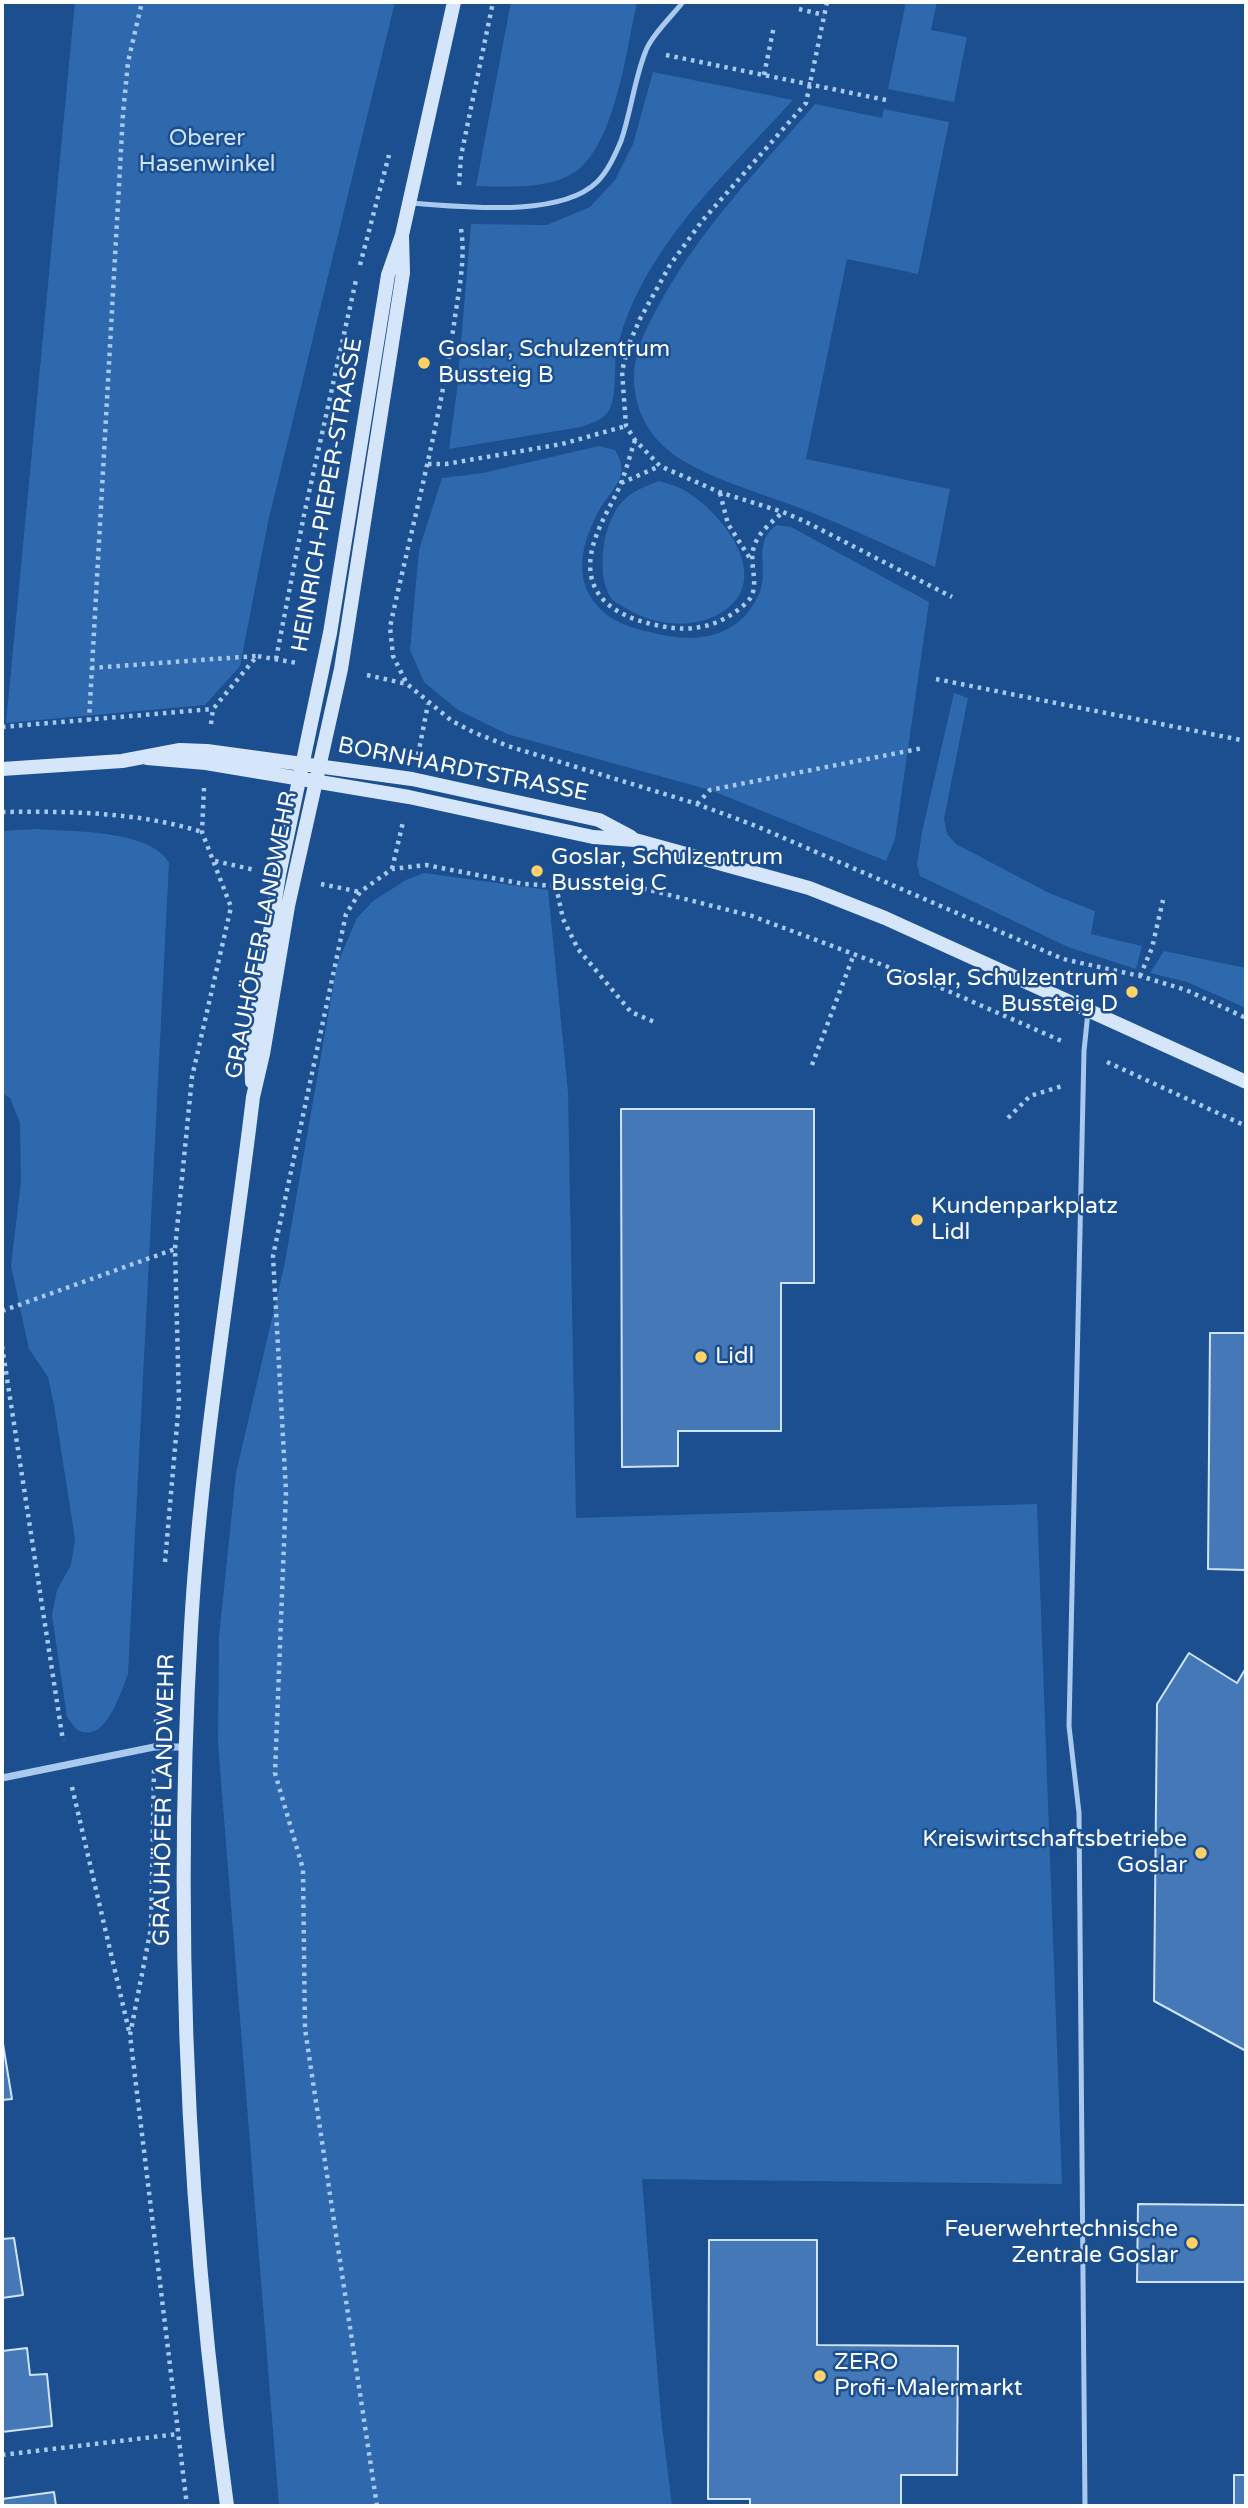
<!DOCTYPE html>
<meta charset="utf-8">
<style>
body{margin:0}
#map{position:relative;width:1248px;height:2508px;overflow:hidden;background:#1b4f8f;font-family:"Varela Round",sans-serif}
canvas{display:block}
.frame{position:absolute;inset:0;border:4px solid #fff;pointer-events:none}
</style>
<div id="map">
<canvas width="1248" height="2508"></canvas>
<div class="frame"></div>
</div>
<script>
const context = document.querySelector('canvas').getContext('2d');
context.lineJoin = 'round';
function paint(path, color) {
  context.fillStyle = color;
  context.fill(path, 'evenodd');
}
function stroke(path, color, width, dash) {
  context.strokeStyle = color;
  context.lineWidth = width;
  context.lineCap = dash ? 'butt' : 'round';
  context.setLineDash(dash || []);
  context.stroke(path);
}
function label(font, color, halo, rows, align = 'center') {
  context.font = font + ' "Varela Round",sans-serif';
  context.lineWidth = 5;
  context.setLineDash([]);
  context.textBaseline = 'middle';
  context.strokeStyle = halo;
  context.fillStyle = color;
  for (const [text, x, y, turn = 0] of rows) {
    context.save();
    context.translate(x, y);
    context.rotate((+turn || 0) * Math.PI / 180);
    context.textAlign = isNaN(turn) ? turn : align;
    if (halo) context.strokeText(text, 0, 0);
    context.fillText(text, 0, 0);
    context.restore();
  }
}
paint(new Path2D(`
 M75,2H395L268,522L240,666L205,705L6,723Z
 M511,2H637C627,47 616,137 580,168C555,190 508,187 476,186Z
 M906,2H937L931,30L967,37L954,102L888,89Z
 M653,72L793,100C732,167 659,233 626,319C622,330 618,343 616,355C614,371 617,400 608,412C601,421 591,423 581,427L449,449L457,390L471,224L547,225L590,207L615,180L633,144Z
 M815,104L882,118L884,109L949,122L918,274L847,259L806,459L950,489L935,567C887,546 839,522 789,504C754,491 696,474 668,450C639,426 628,389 637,354C642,336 650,321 659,305C699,230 760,168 815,104Z
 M599,446L615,450C631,476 614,486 601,507C579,546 570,588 610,617C622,625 636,629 650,632C694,644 738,640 759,594C770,570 751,542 777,525L791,527L929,602L895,839L886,861L710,790L507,734L458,710L424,682L410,650L419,550L442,478L483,473Z
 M659,481C666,483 673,485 680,488C717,506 775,576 725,610C696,631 653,626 624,607C620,605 614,602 611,598C595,574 603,522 622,502C632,491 646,486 659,481Z
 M954,693L968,698L944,819L947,834L956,844L1049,893L1095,911L1091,934L1142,946L1136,969L1068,947L920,876L917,864L922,832Z
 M36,829C70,832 151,829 169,863L128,1674C121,1691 106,1745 78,1730C74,1728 70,1720 67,1717L52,1615L57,1590L71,1565L75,1539L54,1405L48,1377L29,1349L11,1266L21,1181L20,1123L10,1098L2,1093V831Z
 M424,873L548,890L568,1092L576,1518L1037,1504L1062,2184L642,2179L661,2417L672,2506H279L218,1743L219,1637L236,1473L285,1262L337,964L357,918L373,901L406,880Z
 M1164,951L1246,968V1008L1187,982L1150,973Z`), '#2e69ad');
const building = new Path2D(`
 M621,1109H814V1283H781V1431H678V1466L622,1467Z
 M1210,1333H1246V1570L1208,1569Z
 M1189,1653L1237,1683L1246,1668V2051L1154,2001L1157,1704Z
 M2,2038L12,2099L2,2100Z
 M1138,2204L1246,2205V2282H1137Z
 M14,2238L23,2295L2,2298V2239Z
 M709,2240H817V2345L958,2346L957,2475H901V2506H750V2499H708Z
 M27,2348L30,2375L47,2374L52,2426L2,2432V2351Z
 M1234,2475H1246V2506H1234Z
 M54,2492L56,2506H2V2499Z`);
paint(building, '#4478b7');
stroke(building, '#cfe3fa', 2);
stroke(new Path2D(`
 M827,2L806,103L702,221L670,265L640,319L629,344L622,371L626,426L635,440L660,466L719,492L783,512L804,521L952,597
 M799,9L824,15
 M666,55L886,100
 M764,75L774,26
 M459,185L461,156L493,2
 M461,229C466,259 458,294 454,324C439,426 412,526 390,627L393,656L407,684L452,721L473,732L508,746L697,804L756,826L1063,959L1140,976L1186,990L1246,1018
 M360,265L389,155
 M635,440C630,455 626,471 620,486C610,508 595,530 591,555C584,601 623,619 661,626C692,633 721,626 745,604C764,588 746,564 755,544C759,532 774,520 783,512
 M428,464H446L562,444L626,426
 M621,483L660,466
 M720,493L728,524L751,560
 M276,659L304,515L356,280
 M91,668L256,656
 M367,675L407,684
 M936,679L1246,741
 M89,721L123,114L128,62L142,2
 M211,724L213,709L257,656L297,663
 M2,727L213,709
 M418,755L428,704
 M697,804L710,790L923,748
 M2,812C68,811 139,812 202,832
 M215,861L255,870
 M392,869L403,822
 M321,884L360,892
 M556,886L563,919L578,949L631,1012L657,1023
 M1140,976L1152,948L1163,900
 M1107,1062L1246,1126
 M812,1065L854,954
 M1008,1118L1030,1096L1062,1086
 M2,1311L175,1249
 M2,1346L63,1741
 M165,1562L179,1402L175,1249L192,1077L231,907L202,832L204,788
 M156,1723L157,1700
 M154,1770L151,1928L130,2035L187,2506
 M72,1787L129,2031
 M2,2455L178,2434
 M377,2506L305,2029L303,1869L275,1773L286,1492L273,1256L346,914L360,892L392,869L426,865L524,884L556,886L584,882H618L752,916L923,980L1064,1042`), '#a9c9ee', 4.5, [3.5, 5]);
stroke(new Path2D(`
 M410,203C459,206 559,219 597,182C608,171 615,155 621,141C631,112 634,81 645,53C650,37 672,16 683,2
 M1085,2506L1079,1813L1069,1726L1084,1051L1088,1012`), '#a9c9ee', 5);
stroke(new Path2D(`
 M2,1778L154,1747H185`), '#a9c9ee', 7);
stroke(new Path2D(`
 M147,758L206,763L409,797L593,837L635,840L809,888L885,918L1246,1082
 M2,769L122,761L180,750L207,751L412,779L599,820L631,837
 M252,1082L251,1052L279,875L330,633L388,275L402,235L454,2
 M227,2506C187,2215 174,1920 191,1627C201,1450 232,1273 253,1097L263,1054L288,906L341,669L403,273L402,235`), '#d6e6fa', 14);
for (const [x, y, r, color] of [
 [424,363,7,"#ffd166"],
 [537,871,7,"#ffd166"],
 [1132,992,7,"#ffd166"],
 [917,1220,7,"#ffd166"],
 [701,1357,7,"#ffd166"],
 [1201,1853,7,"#ffd166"],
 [1192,2243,7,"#ffd166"],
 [820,2376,7,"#ffd166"]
]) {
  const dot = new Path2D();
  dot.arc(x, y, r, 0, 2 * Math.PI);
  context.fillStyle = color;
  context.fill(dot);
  stroke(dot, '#1b4f8f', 2.5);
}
label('23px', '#cfe3fa', '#1b4f8f', [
 ["Oberer",207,139],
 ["Hasenwinkel",207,165]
]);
label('23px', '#fff', '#1b4f8f', [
 ["Goslar, Schulzentrum",438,350],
 ["Bussteig B",438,376],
 ["Goslar, Schulzentrum",551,858],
 ["Bussteig C",551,884],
 ["Goslar, Schulzentrum",1118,979,"right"],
 ["Bussteig D",1118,1005,"right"],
 ["Kundenparkplatz",931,1207],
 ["Lidl",931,1233],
 ["Lidl",715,1357],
 ["Kreiswirtschaftsbetriebe",1187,1840,"right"],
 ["Goslar",1187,1866,"right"],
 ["Feuerwehrtechnische",1178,2230,"right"],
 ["Zentrale Goslar",1178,2256,"right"],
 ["ZERO",834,2363],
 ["Profi-Malermarkt",834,2389]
], 'left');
label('23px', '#fff', '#1b4f8f', [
 ["HEINRICH-PIEPER-STRASSE",328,495,-80],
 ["BORNHARDTSTRASSE",463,770,11],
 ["GRAUHÖFER LANDWEHR",262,935,-79],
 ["GRAUHÖFER LANDWEHR",165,1800,-89]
]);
</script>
